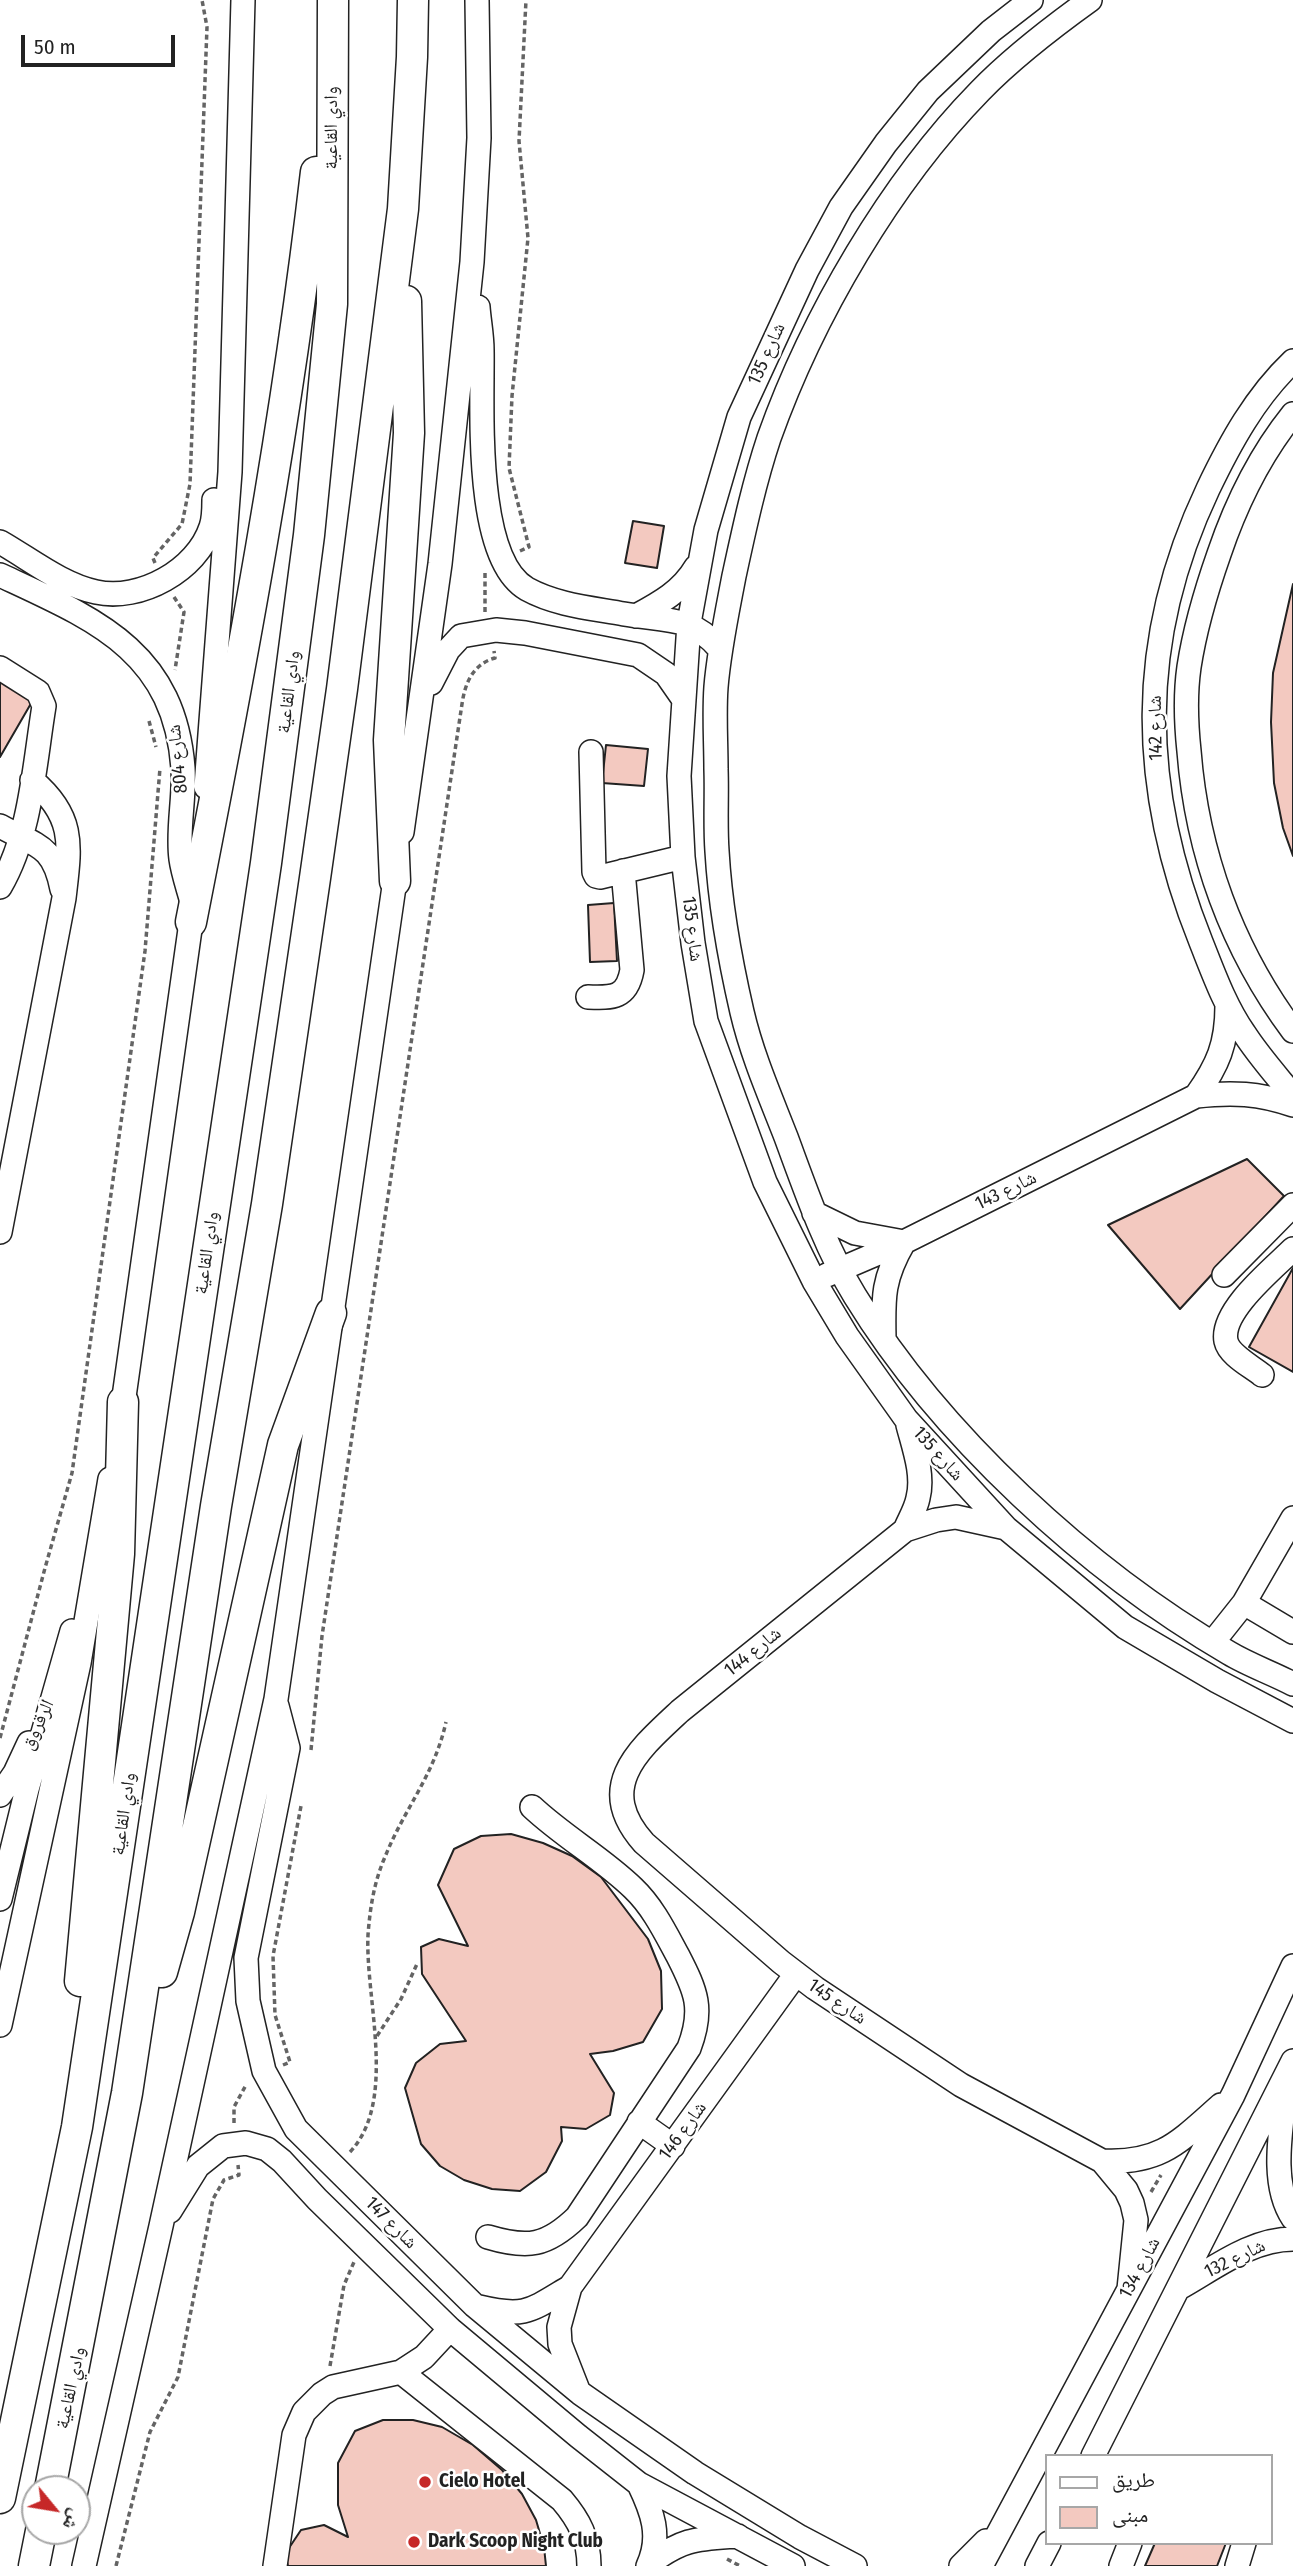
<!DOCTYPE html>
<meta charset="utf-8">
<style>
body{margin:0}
#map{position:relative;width:1293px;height:2566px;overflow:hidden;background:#fff;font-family:"Fira Sans Condensed","Noto Naskh Arabic",sans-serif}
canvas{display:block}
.legend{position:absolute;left:1045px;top:2454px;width:228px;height:91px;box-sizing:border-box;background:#fff;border:2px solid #a7a7a7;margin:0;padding:9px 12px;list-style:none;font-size:21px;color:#222}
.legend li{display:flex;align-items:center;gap:14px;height:35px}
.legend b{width:35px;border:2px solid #a7a7a7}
.north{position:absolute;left:21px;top:2475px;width:70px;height:70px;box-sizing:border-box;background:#fff;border:2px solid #a7a7a7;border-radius:50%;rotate:120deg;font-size:19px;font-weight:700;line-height:28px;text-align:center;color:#222}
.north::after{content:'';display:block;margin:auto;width:24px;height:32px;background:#c62828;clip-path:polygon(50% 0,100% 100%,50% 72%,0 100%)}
.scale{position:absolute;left:21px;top:35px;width:154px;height:32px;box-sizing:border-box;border:4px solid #222;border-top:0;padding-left:9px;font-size:21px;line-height:24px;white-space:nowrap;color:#222;-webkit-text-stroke:5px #fff;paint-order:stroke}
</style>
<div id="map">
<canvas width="1293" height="2566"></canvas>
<ul class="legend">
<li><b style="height:9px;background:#fff"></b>طريق</li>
<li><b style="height:19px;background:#f3c9c0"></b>مبنى</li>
</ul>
<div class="north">ش</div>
<div class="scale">50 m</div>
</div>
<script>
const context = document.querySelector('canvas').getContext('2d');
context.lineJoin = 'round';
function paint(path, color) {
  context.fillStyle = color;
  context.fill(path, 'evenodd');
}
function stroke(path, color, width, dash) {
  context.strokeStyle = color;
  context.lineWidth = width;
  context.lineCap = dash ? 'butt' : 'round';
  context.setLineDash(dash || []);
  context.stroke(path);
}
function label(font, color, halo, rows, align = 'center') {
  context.font = font + ' "Fira Sans Condensed","Noto Naskh Arabic",sans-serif';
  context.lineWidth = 5;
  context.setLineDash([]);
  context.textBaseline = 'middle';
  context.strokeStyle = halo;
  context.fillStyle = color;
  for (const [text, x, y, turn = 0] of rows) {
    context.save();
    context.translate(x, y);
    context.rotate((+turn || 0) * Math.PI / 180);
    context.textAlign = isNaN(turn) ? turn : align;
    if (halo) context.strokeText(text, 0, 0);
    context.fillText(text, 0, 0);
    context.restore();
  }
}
const building = new Path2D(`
 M633,521L664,526L657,568L625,563Z
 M1293,584V856L1283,828L1274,783L1271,722L1273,673Z
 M0,681L33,700L0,757Z
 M606,745L648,749L644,786L602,783Z
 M614,903L617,961L590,962L588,905Z
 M1247,1159L1284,1196L1180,1309L1108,1225Z
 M1293,1268V1372L1249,1347Z
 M511,1834L543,1843L572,1856L601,1877L648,1939L661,1971L662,2009L643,2042L613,2051L590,2054L614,2093L610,2115L586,2129L561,2127L562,2141L546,2172L520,2191L492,2189L464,2180L440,2166L421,2144L405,2088L416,2063L440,2044L466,2041L422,1974L421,1947L439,1939L468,1946L438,1885L454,1849L481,1836Z
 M383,2420H413L442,2427L473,2445L502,2470L522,2494L536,2520L544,2547L546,2566H288L285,2554L301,2530L324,2525L348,2537L338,2505V2463L355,2431Z
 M1155,2543H1226L1217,2566H1145Z`);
paint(building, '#f3c9c0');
stroke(building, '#222', 2);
const minor = new Path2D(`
 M1031,0L991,31L928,91L886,143L841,207L807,270L739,417L706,530L689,623L679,776L683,857L693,943L706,1021L765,1182L814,1281L847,1336L906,1419L1006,1528L1125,1627L1217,1681L1293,1721
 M1090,0C1051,28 1013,57 980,91C890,183 812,317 769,438C754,483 744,530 734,576C727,613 719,650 716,687C714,714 716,742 716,769C717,796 715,823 717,851C720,904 730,960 742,1012C752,1055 770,1096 786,1137C806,1191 825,1247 855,1296C940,1435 1088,1571 1229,1653C1249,1665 1272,1673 1293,1684
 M478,307C479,321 482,335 482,350C483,405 473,558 527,589C556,605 591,608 624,614C665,621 691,615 720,649
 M1293,361C1255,397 1230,443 1208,489C1136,641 1139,787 1201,942C1213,972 1225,1006 1244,1033C1258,1055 1276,1075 1293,1096
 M1293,414C1260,455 1236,504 1219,554C1206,591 1195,628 1189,667C1185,695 1186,723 1189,751C1197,853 1232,949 1293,1031
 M0,542C30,559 62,585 96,592C140,602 197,570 211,527C214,519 214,509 214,500
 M0,575C94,619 174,650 183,768C185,798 177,829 181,859C183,874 189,890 193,906
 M636,616C660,603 682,591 696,567
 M0,668L38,692L44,706C34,767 31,834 0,887
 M431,683L448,650L461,636L496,630L525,633L638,655L666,674L682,697
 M591,752L594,872L596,876L600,877L683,857
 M206,787L230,472L243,0
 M0,826C35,846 53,843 62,889
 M402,832L440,564L472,262L479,138L477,0
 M588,997C613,998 627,998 632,970L623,871
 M1196,1096C1218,1065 1227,1044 1227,1006
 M814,1213L855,1233L904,1242C883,1278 883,1296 884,1338
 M0,1232L64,898C70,846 76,817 32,780
 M827,1275L904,1242L1196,1096C1232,1092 1259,1093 1293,1105
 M1224,1275L1293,1205
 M1262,1375C1251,1366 1229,1355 1226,1341C1220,1311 1274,1268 1293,1249
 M121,1418L193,908
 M1006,1528L956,1517L936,1520L905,1530L680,1711C638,1750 594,1787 644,1843L781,1962L815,1988L961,2085L1102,2161L1126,2190L1132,2203L1136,2220L1129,2289
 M905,1530C909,1520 916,1509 918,1498C924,1475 914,1448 908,1425
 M1244,1603L1293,1632
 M1213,1642L1244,1603L1293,1518
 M277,1706L288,1748L246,1958L248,2001L264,2071L296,2129L475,2306L580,2393L695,2473L800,2537L855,2566
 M0,1795L15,1773L29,1743
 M0,1899L27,1789L72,1631
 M0,2025L79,1663L110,1479
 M1286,2084C1282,2125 1269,2182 1293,2218
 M639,2122L673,2146
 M1102,2161C1161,2164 1179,2142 1221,2105
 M170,2211L198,2166L223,2146L246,2143L267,2149L282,2161L317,2199L450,2329L578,2436L639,2484L793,2566
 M488,2237C528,2249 547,2246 577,2217L689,2048C704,2009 696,1991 678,1956C665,1932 653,1907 633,1888C602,1858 564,1837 532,1807
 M1179,2288C1215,2268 1251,2239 1293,2239
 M479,2307C525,2318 530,2311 570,2287
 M401,2372L562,2500C579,2520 589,2539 589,2566
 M578,2390L560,2344L559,2327L570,2287L796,1974
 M1093,2456L1293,2061
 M639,2484C652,2511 662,2536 648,2566
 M650,2563C684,2538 697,2539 738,2536
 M84,2566L161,2226L276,1699L397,866
 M275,2566L294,2435L304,2412L322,2394L333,2387L401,2372L424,2357L450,2329
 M961,2566L986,2541
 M981,2566L1233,2095L1293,1966
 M1037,2566L1049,2543
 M1121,2566L1130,2543
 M1237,2566L1244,2543`);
const major = new Path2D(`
 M395,881L389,740L409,433L406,301
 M191,922C240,673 287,423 316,172
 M162,1972L179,1912L283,1445L331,1313
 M80,1981L119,1554L123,1402
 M50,2489L127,2093L216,1506L267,1204L315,878L342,689L403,209L412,57L413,0
 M0,2498L77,2127L266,863L309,535L332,304L333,0
 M34,2566L41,2531`);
stroke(minor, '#222', 26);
stroke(major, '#222', 33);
stroke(new Path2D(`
 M520,551L529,547L509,468L512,396L528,238L519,141L526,0
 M155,563L153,558L182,524L190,484L207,27L202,0
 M174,597L184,612L175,670
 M485,612V571
 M149,721L156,747
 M0,1738L45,1568L72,1473L145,951L160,768
 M311,1750L322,1636L462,704C465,683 473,664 495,658L494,651
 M377,2036L401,1999L417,1964
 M283,2065L290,2062L275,2015L273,1956L301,1806
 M234,2123V2107L246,2085
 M350,2152C398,2101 365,1999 368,1935C370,1908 374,1882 385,1857C404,1809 434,1776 446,1722
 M1151,2192L1161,2175
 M330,2366L344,2285L354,2262
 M727,2559L740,2566
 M116,2566L150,2432L178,2377L213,2199L224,2180L239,2175L238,2165`), '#646464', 3.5, [5, 3.5]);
stroke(minor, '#fff', 23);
stroke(major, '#fff', 30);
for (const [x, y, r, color] of [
 [425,2482,7,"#c62828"],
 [414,2542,7,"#c62828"]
]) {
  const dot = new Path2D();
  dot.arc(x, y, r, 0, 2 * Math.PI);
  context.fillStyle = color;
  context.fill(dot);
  stroke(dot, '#fff', 2.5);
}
label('19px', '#222', '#fff', [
 ["وادي القاعية",332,128,-90],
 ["شارع 135",767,354,-66],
 ["وادي القاعية",289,692,-83],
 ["شارع 142",1156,728,-91],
 ["شارع 804",178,759,-96],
 ["شارع 135",692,929,83],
 ["شارع 143",1006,1191,-26],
 ["وادي القاعية",207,1253,-82],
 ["شارع 135",938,1454,48],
 ["شارع 144",753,1652,-39],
 ["الرقروق",38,1725,-65],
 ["وادي القاعية",124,1814,-82],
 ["شارع 145",837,2002,34],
 ["شارع 146",683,2131,-54],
 ["شارع 147",391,2223,45],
 ["شارع 132",1235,2259,-26],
 ["شارع 134",1140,2268,-62],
 ["وادي القاعية",71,2388,-78]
]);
label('bold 19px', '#222', '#fff', [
 ["Cielo Hotel",439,2482],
 ["Dark Scoop Night Club",428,2542]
], 'left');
</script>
